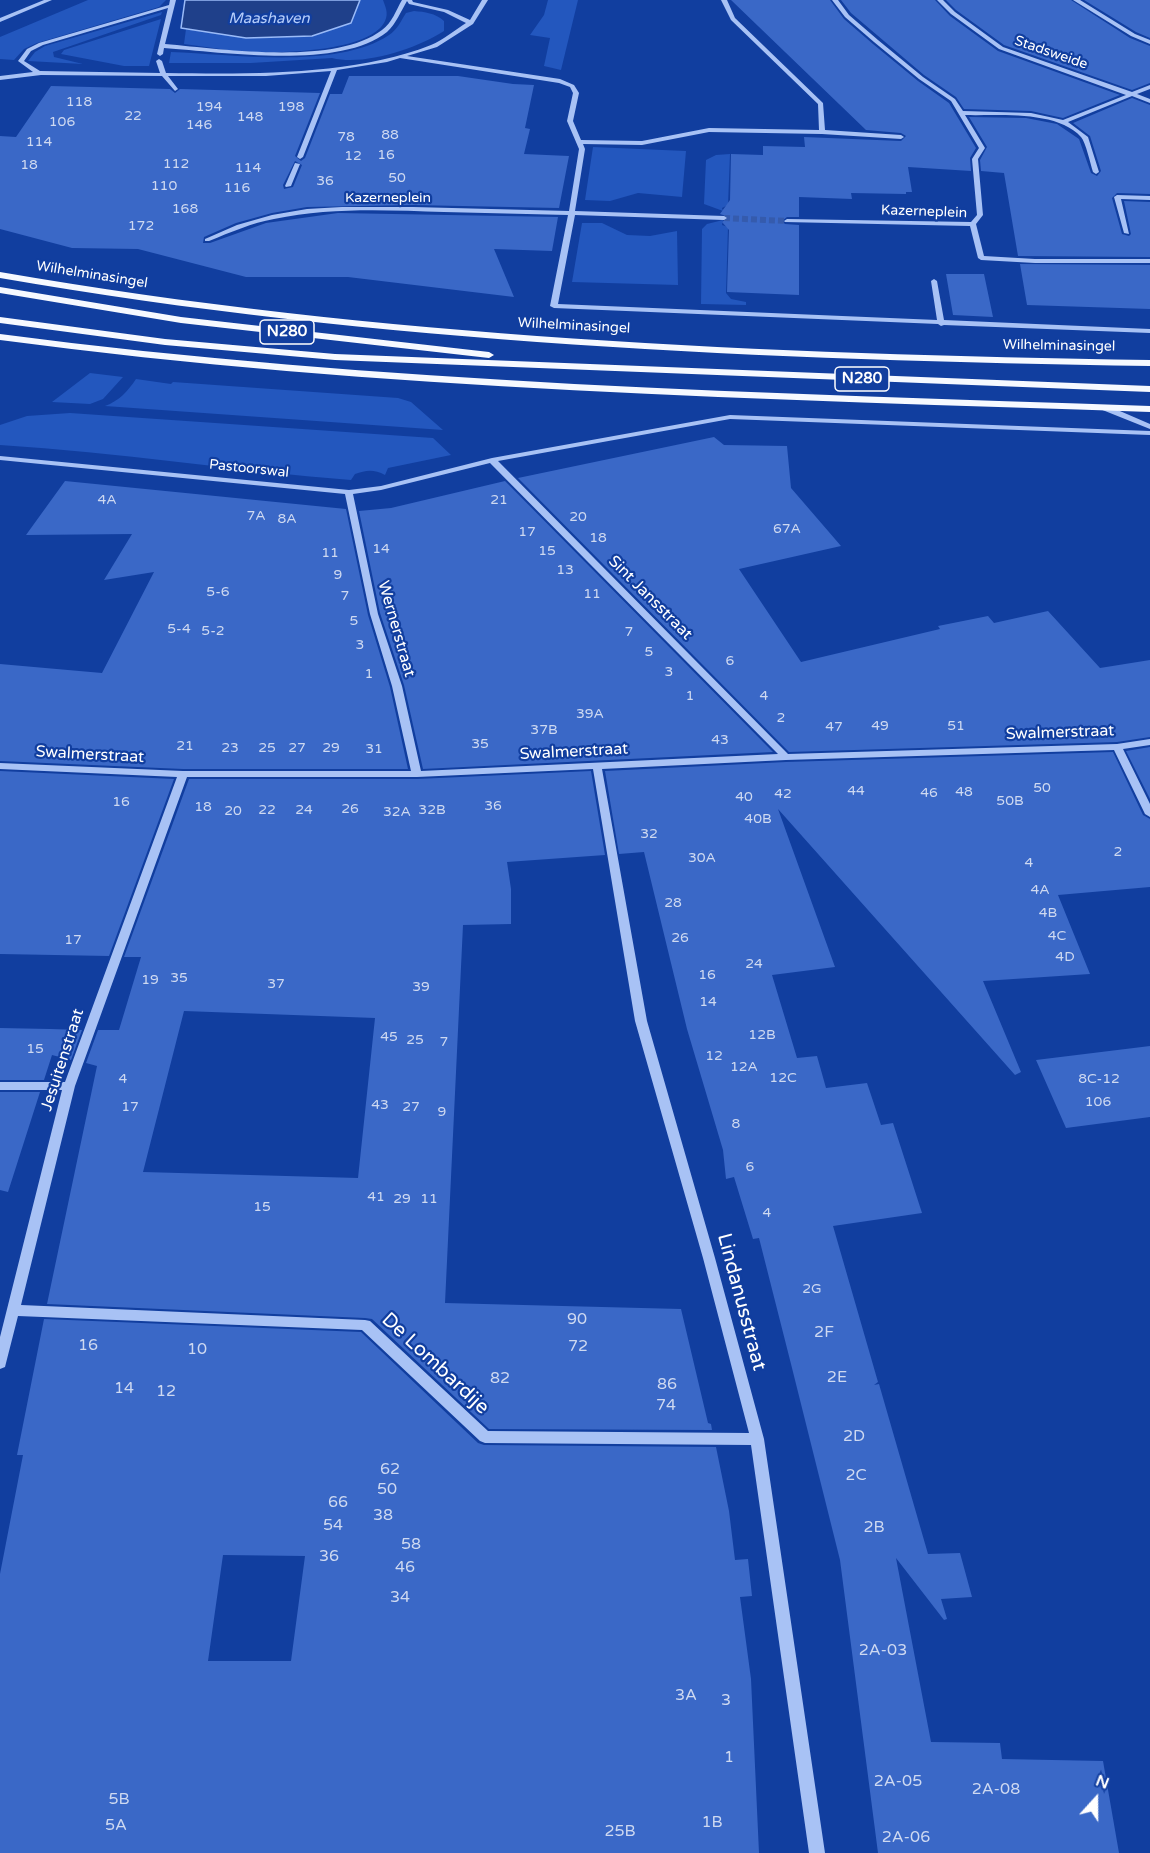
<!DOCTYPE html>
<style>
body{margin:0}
#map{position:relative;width:1150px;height:1853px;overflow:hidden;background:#113e9f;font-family:"Varela Round",sans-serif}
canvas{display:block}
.north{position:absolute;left:1066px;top:1769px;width:60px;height:60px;-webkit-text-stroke:4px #113e9f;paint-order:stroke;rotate:21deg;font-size:16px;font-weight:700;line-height:24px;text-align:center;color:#fff}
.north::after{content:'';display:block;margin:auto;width:21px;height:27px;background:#fff;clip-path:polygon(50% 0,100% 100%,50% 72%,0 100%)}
</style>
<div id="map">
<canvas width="1150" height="1853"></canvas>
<div class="north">N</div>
</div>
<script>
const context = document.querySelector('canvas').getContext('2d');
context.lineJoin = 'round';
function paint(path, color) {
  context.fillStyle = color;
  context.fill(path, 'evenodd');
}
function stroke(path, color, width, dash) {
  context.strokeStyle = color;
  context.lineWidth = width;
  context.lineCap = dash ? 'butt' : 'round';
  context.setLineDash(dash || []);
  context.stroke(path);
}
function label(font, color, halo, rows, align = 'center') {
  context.font = font + ' "Varela Round",sans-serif';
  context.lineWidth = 4.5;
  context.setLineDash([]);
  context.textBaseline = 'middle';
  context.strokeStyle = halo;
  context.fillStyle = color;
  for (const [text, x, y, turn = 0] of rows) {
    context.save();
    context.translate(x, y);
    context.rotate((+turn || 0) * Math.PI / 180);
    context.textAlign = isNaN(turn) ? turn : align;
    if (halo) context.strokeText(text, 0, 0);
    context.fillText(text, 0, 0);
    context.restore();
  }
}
paint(new Path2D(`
 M88,0H166L159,7L37,43L24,49L14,60L0,59V37Z
 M360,0H383C385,6 389,13 385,21C370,54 267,54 235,51C218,49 201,46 184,44L186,29L246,38L312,36L351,23Z
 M548,0H578L561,70L544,66L550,38L530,35L544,15Z
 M414,11C425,12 435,13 444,21V31C416,49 364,66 332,58L251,63H169L171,52C232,54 337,70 389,35C397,30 401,21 406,13Z
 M162,12L161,15L53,52L54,57L83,64L28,61L35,52L45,46Z
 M161,19L149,66H124L61,54L64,50Z
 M593,147L686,151L682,197L638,193L610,201L585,200Z
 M730,154L728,205L722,208L723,211L704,204L706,160L716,155Z
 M723,220L722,225L728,227L726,293L731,299L746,302V305L701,304L702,229L707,224Z
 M582,223H602L627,235L650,236L677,231L678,285L572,282Z
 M90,373L123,377L103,399L90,404L52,402Z
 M136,379L171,384L173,382L398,398L411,402L443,430L105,406C119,401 128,391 136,379Z
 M70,413L433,438L451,455L388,468L385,475C374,469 366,470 355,474L351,480C234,471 118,452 0,445V425L27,416Z`), '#2357be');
const water = new Path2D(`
 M185,0H360L351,23L312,36L246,38L181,28Z`);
paint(water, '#1f408a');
stroke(water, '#9abbf8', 1.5);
paint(new Path2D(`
 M731,0H830L844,19L873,44L918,81L949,103L976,148L970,158L971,171L908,167L912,192H906V194L851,193L852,199L799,197V217H787L782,221L785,224L799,225V295L727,292L729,230L722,222L729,217L720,214L730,200L731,154L763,155V146L805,147L804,137L901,141L906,136L901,133L866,130Z
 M841,0H935L950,16L998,51L1120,95L1063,118L1031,111L964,109L956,97L924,75L851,13Z
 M946,0H1071L1130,38L1150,46V83L1132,90L1004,45L956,10Z
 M1084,0H1150V38L1136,32Z
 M349,76H458L513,84L534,85L525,128L530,129L524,154L569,156L559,208L413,205L307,207L272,213L236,223L204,237L203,243H210L266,223L338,213L558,217L552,251L494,249L514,297L348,277H246L138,249L72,248L0,229V136L16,137L51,86L170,89L175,93L180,89L320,93L295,156L301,161L305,158L330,94H342ZM295,161L302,165L293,187L284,189L283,185Z
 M1132,98L1150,105V194L1117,193L1112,198L1122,234L1129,236L1131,234L1124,201L1150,202V257L1018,256L1004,173L981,171L980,160L987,147L969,117L1026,118L1057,124L1079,139L1091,173L1097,176L1101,171L1090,136L1073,123Z
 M1020,264L1150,265V309L1027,305Z
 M946,274H984L993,317L953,315Z
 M714,437L724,445L787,446L791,488L841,546L739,569L801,662L940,629L938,626L988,616L994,623L1048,611L1100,668L1150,660V737L1117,742L789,752L518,478Z
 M65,481L346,509L368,615L390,687L408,769H183L0,761V664L102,673L154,572L104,580L132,534L26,535Z
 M505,481L773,752L423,769L404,685L380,613L359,511L391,508Z
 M1150,747V799L1126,751Z
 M1113,752L1143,815L1150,819V887L1058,895L1090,974L983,981L1021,1072L1015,1075L778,809L835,967L772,975L797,1058L817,1056L826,1088L867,1083L881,1125L893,1123L922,1213L833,1226L878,1382L874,1385L879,1384L928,1554L960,1553L972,1597L941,1599L947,1619L944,1620L896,1558L931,1742L1000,1743L1002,1759L1103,1761L1119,1853H878L840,1560L791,1364L759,1238L753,1239L734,1177L726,1179L723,1150L687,1029L644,852L619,854L605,771L786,762Z
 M0,771L174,779L109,956L0,954Z
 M591,771L605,855L507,862L511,889V924L463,925L445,1303L681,1309L708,1423L711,1424L712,1430L489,1429L372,1319L365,1318L47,1304L97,1066L86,1063L98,1030H119L141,957H124L189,779H417ZM184,1011L375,1018L358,1178L143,1172Z
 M0,1028L50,1029L82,1030L71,1060L52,1055L44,1080H0Z
 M1150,1046V1117L1066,1128L1036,1060Z
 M0,1092H40L8,1192L0,1190Z
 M44,1319L361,1332L478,1443L484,1445L716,1447L729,1511L735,1560L748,1559L752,1596L740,1597L751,1679L759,1853H0V1574L23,1455H17ZM223,1555L305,1556L291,1661H208Z`), '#3a68c7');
stroke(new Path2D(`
 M724,218L787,221`), '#355bad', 6, [6, 3]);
paint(new Path2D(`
 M44,0H52L0,22V18Z
 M170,0H176L165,44C223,49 335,66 382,30C392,23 396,10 402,0H412L413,2L448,10L470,20L482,0H488L473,24L437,47L407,56L560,79L574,85L579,93L573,121L581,140L642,141L709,128L819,130L818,104L731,20L721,0H727L735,18L823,103L825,130L901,135L904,137L901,139L822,134L709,132L642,145L583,144L585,149L575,211L724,216L727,218L724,220L575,215L558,304L937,320L931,281L934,279L937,281L944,320L1150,329V333L944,325L941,326L938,324L554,308L550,306L568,215C527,214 485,213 444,212C388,210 330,207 274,219C252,223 231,232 209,241H205V239L237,225L272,215L307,209L342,207H413L569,211L579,149L567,121L573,93L570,87L559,83L400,58L387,62L337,70L303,157L300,159L297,157L331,71L266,76H168L178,89L175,91L162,76L41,75L0,80V76L33,72L18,61L27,49L39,43L169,5ZM407,1L409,4L444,12L466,23C455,30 443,40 431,45C353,76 250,74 166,73L162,61L159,59L156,61L160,73L40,71L24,61L31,51L43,45L168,8L157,54L160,56L163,54L164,48C222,52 340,70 387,32C396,24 401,11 407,1Z
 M832,0H838L849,15L878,40L923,77L955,99L963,111L1031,113L1063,120L1126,95L999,49L951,14L937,0H943L955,12L1003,47L1132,92L1150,85V89L1137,94L1150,99V103L1132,96L1068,122L1088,137L1099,172L1096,174L1093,172C1090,163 1086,143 1081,137C1057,110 998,116 965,115L985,148L978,159L983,215L976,224L984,256L1035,259H1150V263H1035L981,260L978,258L970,226L785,222L784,221L787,219L971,222L977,215L972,159L979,148L951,101L919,79L874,42L845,17Z
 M1073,0H1080L1135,34L1150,40V44L1131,36Z
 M295,163L300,164L291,186L286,187L285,186Z
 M1117,195L1150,196V200L1121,199L1129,234L1124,233L1114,197Z
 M1100,405H1106L1150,424V429L1100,409Z
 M730,415L1150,431V435L730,419L498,461L788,754L1117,744L1150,739V745L1123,749L1150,804V817L1145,814L1114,750L786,760L602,769L647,1021L715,1258L764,1439L825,1853H809L751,1445L485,1443L480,1441L362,1330L18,1316L6,1363L5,1367L0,1369V1337L62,1090H0V1082H65L177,777L0,769V763L183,771H411L392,686L370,614L345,494L0,460V456L349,490L381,486L492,458ZM490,463L778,754L421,771L402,686L378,614L353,494L381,490ZM593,769L635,1021L703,1258L749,1433L488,1431L370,1321L365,1320L21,1305L75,1086L187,777H417Z`), '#a8c2f5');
paint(new Path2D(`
 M0,272C379,338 766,354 1150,360V366C766,360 379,344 0,278Z
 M0,287L181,317L489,352L494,355L489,358L181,323L0,293Z
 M0,317L165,339L335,354L1150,386V392L335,360L165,345L0,323Z
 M0,334C381,384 767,393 1150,406V412C767,399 381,391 0,340Z`), '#f6f9ff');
label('14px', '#fff', '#113e9f', [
 ["Stadsweide",1051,53,19],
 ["Kazerneplein",388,198],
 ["Kazerneplein",924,212,2],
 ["Wilhelminasingel",92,275,9],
 ["Wilhelminasingel",574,326,3],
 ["Wilhelminasingel",1059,346,1],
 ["Pastoorswal",249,469,6]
]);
label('14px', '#ced9f1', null, [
 ["118",79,102],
 ["194",209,107],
 ["198",291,107],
 ["22",133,116],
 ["148",250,117],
 ["106",62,122],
 ["146",199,125],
 ["88",390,135],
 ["78",346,137],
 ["114",39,142],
 ["16",386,155],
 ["12",353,156],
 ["112",176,164],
 ["18",29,165],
 ["114",248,168],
 ["50",397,178],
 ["36",325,181],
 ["110",164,186],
 ["116",237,188],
 ["168",185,209],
 ["172",141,226],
 ["4A",107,500],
 ["21",499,500],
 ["7A",256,516],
 ["20",578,517],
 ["8A",287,519],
 ["67A",787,529],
 ["17",527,532],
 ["18",598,538],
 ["14",381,549],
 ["15",547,551],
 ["11",330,553],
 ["13",565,570],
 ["9",338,575],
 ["5-6",218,592],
 ["11",592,594],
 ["7",345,596],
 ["5",354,621],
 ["5-4",179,629],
 ["5-2",213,631],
 ["7",629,632],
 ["3",360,645],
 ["5",649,652],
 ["6",730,661],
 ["3",669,672],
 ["1",369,674],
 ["1",690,696],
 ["4",764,696],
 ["39A",590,714],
 ["2",781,718],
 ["49",880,726],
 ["51",956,726],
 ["47",834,727],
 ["37B",544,730],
 ["43",720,740],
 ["35",480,744],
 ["21",185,746],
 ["23",230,748],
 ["25",267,748],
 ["27",297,748],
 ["29",331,748],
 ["31",374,749],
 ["50",1042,788],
 ["44",856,791],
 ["48",964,792],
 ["46",929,793],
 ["42",783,794],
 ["40",744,797],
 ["50B",1010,801],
 ["16",121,802],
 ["36",493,806],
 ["18",203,807],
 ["26",350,809],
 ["22",267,810],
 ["24",304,810],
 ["32B",432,810],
 ["20",233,811],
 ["32A",397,812],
 ["40B",758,819],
 ["32",649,834],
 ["2",1118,852],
 ["30A",702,858],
 ["4",1029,863],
 ["4A",1040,890],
 ["28",673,903],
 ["4B",1048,913],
 ["4C",1057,936],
 ["26",680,938],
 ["17",73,940],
 ["4D",1065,957],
 ["24",754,964],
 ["16",707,975],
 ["35",179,978],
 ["19",150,980],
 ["37",276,984],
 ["39",421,987],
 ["14",708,1002],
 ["12B",762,1035],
 ["45",389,1037],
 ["25",415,1040],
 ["7",444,1042],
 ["15",35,1049],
 ["12",714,1056],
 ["12A",744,1067],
 ["12C",783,1078],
 ["4",123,1079],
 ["8C-12",1099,1079],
 ["106",1098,1102],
 ["43",380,1105],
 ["17",130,1107],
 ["27",411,1107],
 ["9",442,1112],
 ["8",736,1124],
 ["6",750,1167],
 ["41",376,1197],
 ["29",402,1199],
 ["11",429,1199],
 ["15",262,1207],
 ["4",767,1213],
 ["2G",812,1289]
]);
label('italic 15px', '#b5cdfb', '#113e9f', [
 ["Maashaven",269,19]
]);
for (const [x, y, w] of [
 [287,332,54],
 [862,379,54]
]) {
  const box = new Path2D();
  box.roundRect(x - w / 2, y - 12, w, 24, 4.5);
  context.fillStyle = '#113e9f';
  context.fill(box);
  stroke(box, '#fff', 1.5);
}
label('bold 15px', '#fff', null, [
 ["N280",287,332],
 ["N280",862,379]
]);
label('16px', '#fff', '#113e9f', [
 ["Sint Jansstraat",650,598,45],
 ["Wernerstraat",396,629,74],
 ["Swalmerstraat",1060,733,-2],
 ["Swalmerstraat",574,752,-3],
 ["Swalmerstraat",90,755,3],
 ["Jesuitenstraat",63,1060,-72]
]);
label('16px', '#ced9f1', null, [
 ["90",577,1320],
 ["2F",824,1333],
 ["16",88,1346],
 ["72",578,1347],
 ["10",197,1350],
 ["2E",837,1378],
 ["82",500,1379],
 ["86",667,1385],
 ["14",124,1389],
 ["12",166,1392],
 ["74",666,1406],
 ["2D",854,1437],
 ["62",390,1470],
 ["2C",856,1476],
 ["50",387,1490],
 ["66",338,1503],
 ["38",383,1516],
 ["54",333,1526],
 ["2B",874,1528],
 ["58",411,1545],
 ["36",329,1557],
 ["46",405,1568],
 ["34",400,1598],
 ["2A-03",883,1651],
 ["3A",686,1696],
 ["3",726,1701],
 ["1",729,1758],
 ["2A-05",898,1782],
 ["2A-08",996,1790],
 ["5B",119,1800],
 ["1B",712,1823],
 ["5A",116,1826],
 ["25B",620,1832],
 ["2A-06",906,1838]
]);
label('20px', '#fff', '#113e9f', [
 ["Lindanusstraat",741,1302,75],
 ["De Lombardije",435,1364,43]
]);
</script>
